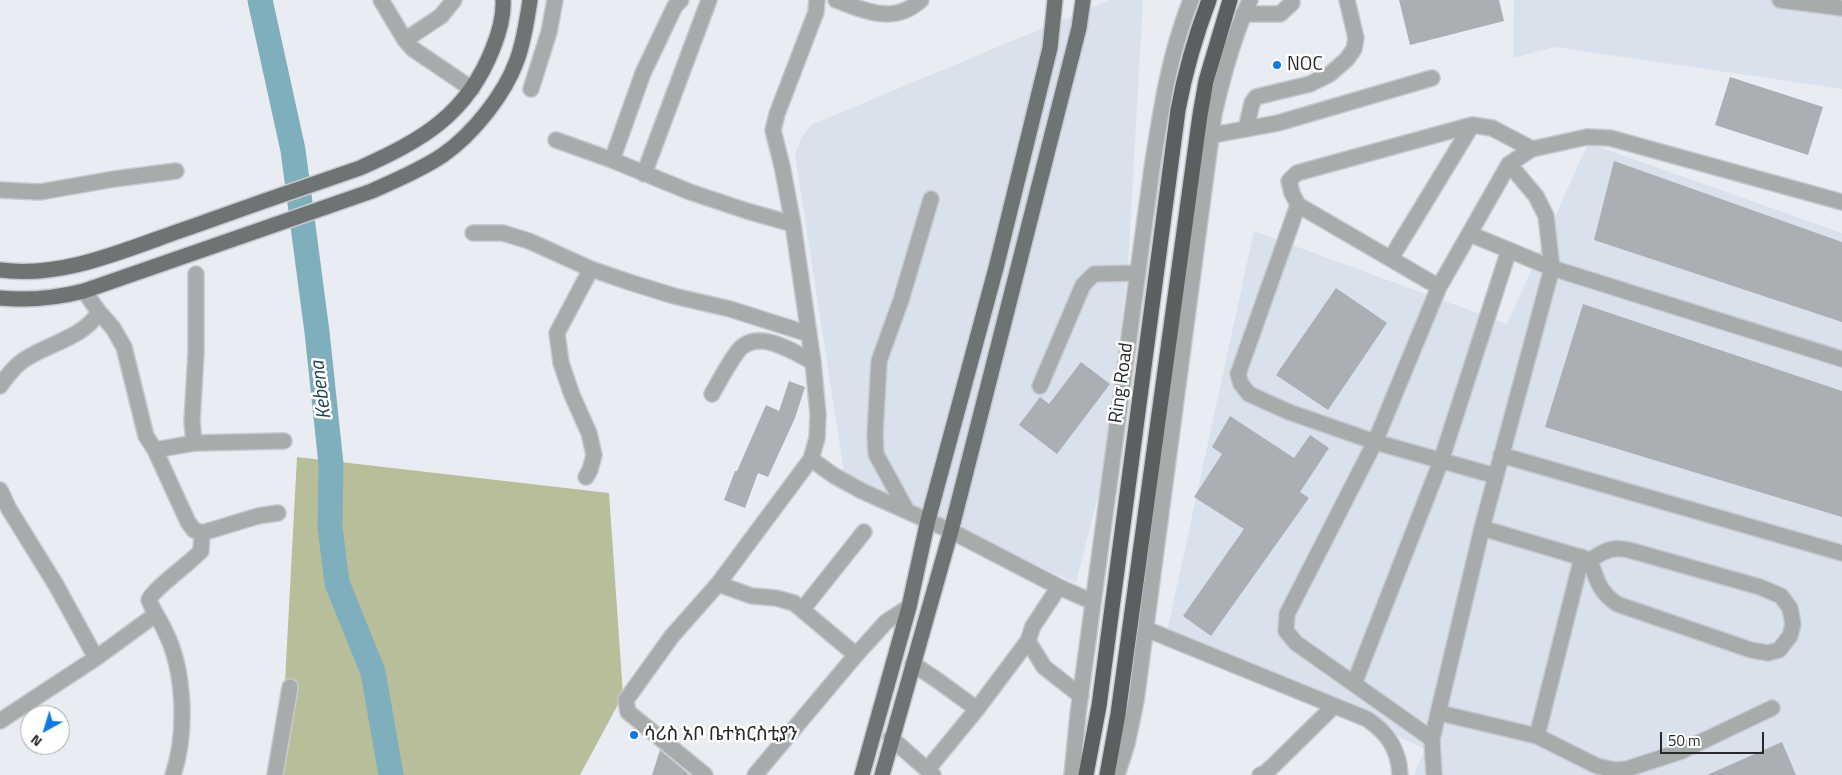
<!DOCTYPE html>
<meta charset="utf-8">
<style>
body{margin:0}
#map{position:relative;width:1842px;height:775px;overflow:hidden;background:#e9edf3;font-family:"Titillium Web",sans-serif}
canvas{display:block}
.north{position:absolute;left:20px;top:705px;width:50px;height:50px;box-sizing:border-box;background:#fff;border:1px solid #a9a9aa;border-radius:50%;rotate:219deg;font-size:14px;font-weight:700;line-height:20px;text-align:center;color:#28292b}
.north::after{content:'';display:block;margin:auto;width:18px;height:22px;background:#0e7ae2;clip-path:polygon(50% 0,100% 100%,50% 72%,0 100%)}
.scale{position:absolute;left:1660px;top:732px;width:104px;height:22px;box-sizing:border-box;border:2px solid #28292b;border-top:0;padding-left:6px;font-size:15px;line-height:18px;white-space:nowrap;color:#28292b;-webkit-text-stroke:4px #fff;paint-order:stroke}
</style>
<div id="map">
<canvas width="1842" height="775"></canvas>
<div class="north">N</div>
<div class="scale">50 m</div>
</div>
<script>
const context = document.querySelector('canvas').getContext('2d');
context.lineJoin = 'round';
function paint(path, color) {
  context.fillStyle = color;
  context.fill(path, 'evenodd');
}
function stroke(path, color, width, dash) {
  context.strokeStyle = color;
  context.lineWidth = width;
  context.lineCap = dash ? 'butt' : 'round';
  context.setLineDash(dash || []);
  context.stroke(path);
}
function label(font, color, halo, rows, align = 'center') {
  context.font = font + ' "Titillium Web","Noto Sans Ethiopic",sans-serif';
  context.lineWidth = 5;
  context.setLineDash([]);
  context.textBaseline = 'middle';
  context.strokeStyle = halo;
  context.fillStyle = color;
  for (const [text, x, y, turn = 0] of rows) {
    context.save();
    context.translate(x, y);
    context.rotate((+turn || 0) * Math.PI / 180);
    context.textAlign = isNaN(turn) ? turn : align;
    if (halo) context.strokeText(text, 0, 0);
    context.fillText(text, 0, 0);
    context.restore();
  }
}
paint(new Path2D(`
 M1110,0H1143L1128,267L1104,473L1076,583L845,479L795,154L801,138L811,125Z
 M1514,0H1842V89L1555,47L1513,58Z
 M1588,143L1842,233V775H1414L1425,749L1167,632L1254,231L1507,324Z`), '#d8e1ec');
paint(new Path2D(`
 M297,457L609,493L623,695L580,775H280Z`), '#b8be9a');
stroke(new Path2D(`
 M260,0L293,150L317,332L331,464L330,527L337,583L373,672L391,775`), '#7fafbc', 25);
paint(new Path2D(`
 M1399,0H1499L1504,21L1410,45Z
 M1730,77L1823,107L1808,155L1715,125Z
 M1614,161L1842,242V322L1594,240Z
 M1336,288L1387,323L1328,410L1276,375Z
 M1583,304L1842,391V517L1545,427Z
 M1081,362L1110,384L1057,454L1019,425L1040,397L1049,404Z
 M789,381L805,387L795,418L768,477L758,473L745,508L724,500L735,471H737L766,405L779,411Z
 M1230,416L1294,458L1310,435L1329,448L1300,492L1309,498L1211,636L1183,616L1244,529L1194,497L1222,454L1212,447Z
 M1782,742L1796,775H1707Z
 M660,750L690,775H652Z`), '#abafb3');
const minor = new Path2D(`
 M381,0L405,40L413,49L472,89
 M836,0C866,11 894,25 921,0
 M1780,0L1842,8
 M1243,14H1280L1292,3
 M405,40L441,16L454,0
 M531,89L549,32L555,0
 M1246,129L1252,103L1256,97L1310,84L1330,74L1347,59L1354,49L1356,38L1347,0
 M1213,135L1278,123L1432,78
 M556,140L612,160L643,73L675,6L681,0
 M612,160L690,192L747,211L793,224
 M644,174L709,0
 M0,190L40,192L114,179L176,171
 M1298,205L1238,374L1241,384L1249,394L1289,412L1375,442L1496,476
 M473,233H503L529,241L591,269L629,282L674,296L730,309L809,334
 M1470,234L1552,268L1842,359
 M1391,258L1472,125
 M1439,287L1298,205L1292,193L1289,181L1297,173L1472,125L1492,128L1532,149
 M99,312L113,328L124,347L146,436L155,450L188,522L194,530L202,533L258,516L278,513
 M0,386C7,376 16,364 27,358C51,343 84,337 99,312L84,291
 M1040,386L1083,285L1094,274L1138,273
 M712,394C720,380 728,364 738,351C757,327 794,352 813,362
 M194,443L192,421L196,353V274
 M155,450L194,443L284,441
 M1501,455L1842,553
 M811,459L833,475L862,491L951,531L1059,587L1093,602
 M586,477L590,470L594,455L589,433L572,395L561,363L557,333L591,269
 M0,490L9,509L56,585L96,658
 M907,511L876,454L875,434L879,361L901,300L931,199
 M1482,528L1590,560C1605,551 1611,546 1629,550L1760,587L1781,596L1790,608L1793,624L1790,636L1779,650L1768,653L1751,650L1617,604C1599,591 1597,581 1590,560
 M718,584L752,596L776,598L794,603L856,655
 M802,610L864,532
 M1146,629L1367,719C1388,733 1399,750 1400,775
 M1028,641L1044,667L1081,696
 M913,664L937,680L977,709
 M1354,684L1441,461L1509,250
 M1440,713L1537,736L1597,766L1615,770L1627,769L1682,751L1772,708
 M0,721L96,658L155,615
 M1537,736L1582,557
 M891,738L933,775
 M1432,739L1296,643L1286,631L1287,614L1375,442L1439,287L1509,164L1532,149L1587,137L1610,138L1842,202
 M927,770L977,709L1028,641L1033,626L1059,587
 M173,775C187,733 185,671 165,631C160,620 153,611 149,600C152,590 190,563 201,551L202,533
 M275,775L290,687
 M705,775L628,712L626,700L672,636L718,584L811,459L817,438L818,414L813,362L793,224L782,166L773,130L777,114L816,12L817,0
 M755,775L856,655L886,622L909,607
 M1072,775L1078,714L1152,168C1161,110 1169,55 1191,0
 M1117,775L1127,744L1136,701L1214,114C1223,75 1233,37 1250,0
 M1260,775L1265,773L1274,765L1334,706
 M1434,775L1432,739L1482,528L1552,268L1546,216L1536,196L1509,164`);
const major = new Path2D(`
 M0,270C65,279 131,247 191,227C247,207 304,187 360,168C422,140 467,115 493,48C499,33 504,16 503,0
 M0,298C29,301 56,298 84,291L372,191C396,180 421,170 443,155C473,134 505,94 517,60C524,41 527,20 530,0
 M862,775L909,607L928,520L996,268L1050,48L1055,0
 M882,775L951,531L1079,28L1083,0`);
const highway = new Path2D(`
 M1086,775L1099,706L1178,110C1185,72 1195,37 1209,0
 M1107,775L1118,714L1200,115L1206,81L1230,0`);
stroke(minor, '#c6cacf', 18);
stroke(major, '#c6cacf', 18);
stroke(highway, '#c6cacf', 18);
stroke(minor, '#a8abab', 15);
stroke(major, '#6e7474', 15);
stroke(highway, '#5a6060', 15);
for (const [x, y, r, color] of [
 [1277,65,5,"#0e7ae2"],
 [634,735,5,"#0e7ae2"]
]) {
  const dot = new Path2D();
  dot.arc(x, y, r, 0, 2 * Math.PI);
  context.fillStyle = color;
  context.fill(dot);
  stroke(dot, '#fff', 2);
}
label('19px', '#28292b', '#fff', [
 ["NOC",1287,65],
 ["ሳሪስ አቦ ቤተክርስቲያን",644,735]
], 'left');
label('19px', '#28292b', '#fff', [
 ["Ring Road",1122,383,-82]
]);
label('italic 20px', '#1a4651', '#fff', [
 ["Kebena",322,390,-97]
]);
</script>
